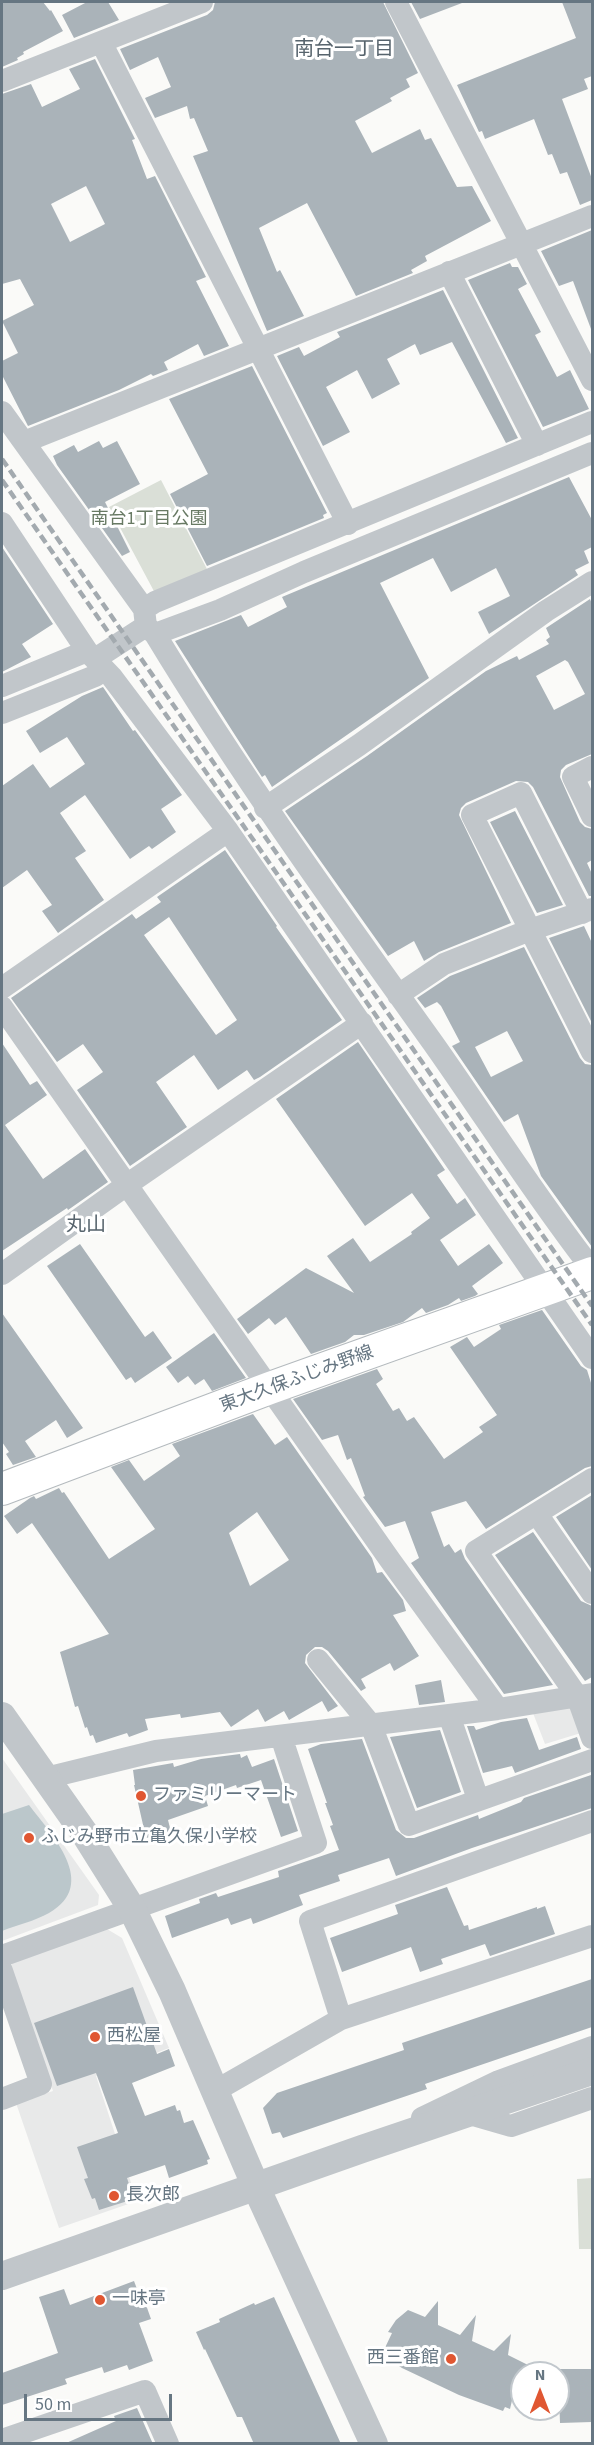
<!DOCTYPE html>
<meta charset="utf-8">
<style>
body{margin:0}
#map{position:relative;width:594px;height:2445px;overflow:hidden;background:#fafaf8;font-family:"Source Sans 3",sans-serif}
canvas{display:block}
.frame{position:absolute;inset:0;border:3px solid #667682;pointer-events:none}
.north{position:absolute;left:510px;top:2361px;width:60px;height:60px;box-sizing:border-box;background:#fff;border:2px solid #c2c8cd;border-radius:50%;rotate:0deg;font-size:16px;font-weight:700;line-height:24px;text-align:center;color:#667682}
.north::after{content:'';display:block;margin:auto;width:21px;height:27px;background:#e05732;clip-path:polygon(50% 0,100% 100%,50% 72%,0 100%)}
.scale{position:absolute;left:24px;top:2394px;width:148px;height:27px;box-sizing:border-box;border:3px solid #667682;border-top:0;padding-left:8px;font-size:18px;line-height:21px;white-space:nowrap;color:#667682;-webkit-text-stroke:4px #fff;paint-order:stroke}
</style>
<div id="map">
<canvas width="594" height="2445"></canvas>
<div class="frame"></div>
<div class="north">N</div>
<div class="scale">50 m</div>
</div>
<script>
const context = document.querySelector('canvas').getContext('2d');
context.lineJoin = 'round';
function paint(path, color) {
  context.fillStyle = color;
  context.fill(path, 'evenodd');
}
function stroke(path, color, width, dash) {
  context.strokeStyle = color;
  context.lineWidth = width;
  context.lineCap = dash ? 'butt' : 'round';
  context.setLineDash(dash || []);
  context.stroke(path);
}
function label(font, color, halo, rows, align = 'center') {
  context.font = font + ' "Source Sans 3","Noto Sans JP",sans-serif';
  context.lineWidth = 6;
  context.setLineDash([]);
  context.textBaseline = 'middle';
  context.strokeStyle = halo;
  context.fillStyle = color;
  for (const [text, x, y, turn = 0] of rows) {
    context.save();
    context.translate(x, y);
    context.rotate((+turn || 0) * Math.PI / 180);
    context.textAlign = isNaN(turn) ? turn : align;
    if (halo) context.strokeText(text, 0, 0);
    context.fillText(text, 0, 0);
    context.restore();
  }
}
paint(new Path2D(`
 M569,1707L575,1711L581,1733L545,1744L533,1713Z
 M2,1758L99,1895L98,1905L2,1941Z
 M107,1929L122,1938L169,2048L96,2076L137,2201L59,2228L16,2103L53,2091L10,1968L13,1961Z`), '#e8e9e9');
paint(new Path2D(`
 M161,480L209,573L156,595L109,507Z
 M592,2178V2249H579L577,2179Z`), '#dadfd7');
paint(new Path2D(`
 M29,1805C51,1834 100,1884 49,1913C35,1921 17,1925 2,1931V1814Z`), '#bbc7cb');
paint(new Path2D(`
 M2,2H43L50,11L51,10L63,31L23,52L24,54L17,58L18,60L2,67Z
 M87,2H108L119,20L74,38L62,15Z
 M215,2H383L418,73L406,79L410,87L390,98L392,101L355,121L372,153L420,129L425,140L431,138L457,187L472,186L491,221L425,256L427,261L411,270L413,273L356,296L307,203L259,228L277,272L280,270L304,316L267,331L193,156L208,151L194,118L190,119L187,106L155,118L145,98L171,87L158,57L130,70L120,49L207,15L213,10Z
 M411,2H462V3L420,19Z
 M562,2H592V76L584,79L588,89L562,99L592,179V200L580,205L567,172L560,174L552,154L548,155L534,119L485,139L482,131L479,132L457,85L576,38Z
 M95,59L135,139L132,140L147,179L155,176L206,277L196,281L229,346L204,356L198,344L164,362L168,370L153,376L151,374L119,390L28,426L2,375V361L18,353L2,321L34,305L20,279L2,284V94L31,84L42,107L80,89L69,69ZM86,186L105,224L70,242L51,204Z
 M592,230V329H591L573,281L559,286L541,251Z
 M510,263L512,267H518L527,284L518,289L541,332L535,335L557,377L570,370L589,409L543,427L468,280Z
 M443,290L518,438L506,443L452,342L420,355L415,344L387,359L400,384L372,399L357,370L326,387L350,432L323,446L277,356L299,347L304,356L340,337L337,332Z
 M252,366L327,513L323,515L324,518L207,566L170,494L208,474L169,399Z
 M99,441L103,448L117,441L140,484L105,502L130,552L122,556L57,465L53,456L74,445L78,452Z
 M569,477L592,520V547L584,551L589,563L575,570L578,575L489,634L478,612L510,596L496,568L451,592L433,558L380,583L429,678L272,787L265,775L262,777L233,732L175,641L241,615L248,627L287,607L282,597Z
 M2,547L53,624L22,644L31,657L2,672Z
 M590,599L592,604V754L566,765L561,770L560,777L580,822L585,827L592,829V860L587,863L592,874V896H589L533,787L528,782L516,781L466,803L461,808L459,815L511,923L439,952L424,961L414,941L388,956L285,811L367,756L486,671L517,656L519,660L549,644L546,640L550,637L546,628ZM565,660L568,662L585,694L554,710L536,676Z
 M103,687L133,731L135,730L182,795L161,809L176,832L152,849L149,846L130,859L85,795L60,813L86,851L75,858L104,900L58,933L42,911L52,905L27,870L2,888V786L33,764L50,788L85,764L67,737L40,753L26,731L82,696Z
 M515,811L563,905L537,913L490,822Z
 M225,850L277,926L276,927L342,1020L260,1077L254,1080L247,1070L218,1090L194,1055L156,1082L187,1127L130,1166L77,1090L103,1072L83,1044L57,1062L11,998L132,914L136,919L161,902L157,897ZM169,917L237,1020L216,1035L144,935Z
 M584,926L592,943V1023L549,938Z
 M524,947L580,1058L585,1064L592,1065V1247L541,1176L518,1114L504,1122L452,1046L460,1042L441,1006L437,1002L425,1008L417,998L450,976ZM507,1031L523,1061L491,1077L475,1047Z
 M358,1042L445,1170L437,1175L457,1204L465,1198L476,1215L440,1240L458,1266L489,1244L503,1263L472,1286L478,1294L475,1296L461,1301L459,1298L448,1305L426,1313L422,1308L403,1322L364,1335H354L345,1342L311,1354L286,1317L275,1325L269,1318L248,1334L237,1319L306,1268L354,1293L327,1256L353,1238L370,1262L412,1234L411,1232L430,1218L412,1193L365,1226L276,1099Z
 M2,1043L30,1085L37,1081L47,1095L5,1125L43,1179L85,1149L108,1182L68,1210L67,1208L2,1251Z
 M80,1244L145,1337L153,1331L172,1358L135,1383L131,1377L126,1380L47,1266Z
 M542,1310L581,1366L587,1370L592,1386V1466L585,1468L486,1529L466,1501L431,1512L444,1547L449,1544L455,1553L461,1549L465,1559L553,1685L504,1694L411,1563L419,1558L405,1521L385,1527L363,1497L365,1496L351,1458L347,1460L338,1435L322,1440L293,1399L377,1369L383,1379L376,1384L393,1411L399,1408L407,1421L414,1417L444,1459L483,1432L479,1427L497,1415L450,1347L467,1337L474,1347L501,1329L499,1325Z
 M2,1313L83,1428L67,1438L56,1420L25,1441L36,1457L13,1465L6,1454L9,1452L2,1442Z
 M214,1333L246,1378L212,1391L204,1379L195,1385L188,1376L178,1383L166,1367Z
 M253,1414L275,1445L287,1437L372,1558L377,1573L382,1572L403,1600L406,1611L393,1615L419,1656L394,1671L390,1663L361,1679L366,1688L361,1691L328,1651L322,1647H315L306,1655L305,1663L338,1706L328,1712L322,1701L289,1720L284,1711L265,1722L258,1709L231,1727L220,1712L181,1718L180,1714L145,1719L148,1730L129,1737L127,1733L96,1743L93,1735L90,1736L87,1727L85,1728L78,1706L75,1707L60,1652L109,1634L32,1523L17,1534L4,1516L30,1498L34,1496L36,1499L59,1488L62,1493L64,1492L109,1559L155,1529L111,1467L129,1460L144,1481L180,1456L172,1444ZM257,1512L289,1560L250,1586L229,1533Z
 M592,1495V1570L556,1517Z
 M533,1532L581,1601L592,1606V1677L585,1681L495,1555Z
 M441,1680L445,1702L419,1705L415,1685Z
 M527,1718L539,1750L577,1737L581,1749L515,1773L512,1766L483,1773L467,1726H474L476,1730L501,1722Z
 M440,1730L461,1792L417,1808L390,1737Z
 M362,1739L396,1830L406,1838H414L478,1815L479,1819L521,1802L524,1798L591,1775L592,1808L472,1848L396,1876L389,1858L338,1875L340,1881L299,1895L303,1905L269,1918L253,1924L251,1918L231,1925L228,1918L172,1938L165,1916L200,1903L199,1899L216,1893L218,1897L279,1877L278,1871L339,1850L330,1826L333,1825L325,1803H327L308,1749L321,1744Z
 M240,1754L241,1758L247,1755L252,1767L274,1759L298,1831L281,1837L261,1780L237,1788L236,1785L205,1796L208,1806L168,1820L171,1832L146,1838L134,1785H135L133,1770L173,1763L174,1767L201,1759Z
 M447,1887L464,1926L468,1925L469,1930L537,1907V1909L545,1906L555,1934L490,1956L485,1944L441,1959L443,1964L420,1972L411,1947L342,1972L330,1938L398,1914L395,1905Z
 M592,1979V2027L425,2084L427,2089L283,2138L280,2132L272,2134L263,2108L277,2093L404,2050L402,2043Z
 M133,1987L157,2054L169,2049L175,2066L132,2083L145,2116L175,2105L177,2111L180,2110L184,2123L193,2120L210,2159L207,2160L208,2164L169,2178L165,2165L127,2178L134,2199L99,2210L95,2198L92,2199L84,2179L88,2178L77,2147L118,2133L96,2073L57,2086L34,2023Z
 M134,2281L137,2289L140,2288L151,2319L139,2323L153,2361L129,2370L127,2365L104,2373L102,2367L65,2379L67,2384L2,2405V2373L58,2353L39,2297L64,2289L70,2305Z
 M274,2297L341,2444H254L242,2417H237L205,2349L204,2350L196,2332L220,2322L219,2319L254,2303L255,2305Z
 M438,2301V2325L460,2335L476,2315L472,2341L494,2351L511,2334L508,2355L528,2365L514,2392L510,2409L505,2407L503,2411L459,2395L402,2368L384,2356L386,2353L383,2352L392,2333L388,2332L396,2320L408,2310L425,2317Z
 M558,2369H592V2422L560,2423Z
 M137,2408L153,2444H64L116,2421L114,2416Z`), '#aab3b9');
const secondary = new Path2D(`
 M2,1489L270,1388L592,1273`);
stroke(secondary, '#b4babe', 34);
stroke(new Path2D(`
 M396,2L592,380
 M101,42L348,524
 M2,81L202,2
 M449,272L537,445
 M2,412L144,609L146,626L155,634C241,776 337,909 433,1043C486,1118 535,1196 592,1269
 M24,442L592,216
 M2,523L87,651L111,676L228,831L592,1358
 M144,609L155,602L592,422
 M155,634L220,610L304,572L592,453
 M95,659L146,626
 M2,686L87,651
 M2,713L95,676L104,670
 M592,767L573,777L592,816
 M265,808L359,745L546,611L592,582
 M582,913L521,793L472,815L592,1052
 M2,988L228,831
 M398,995L444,964L530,930L592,909
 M2,1007L390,1560L498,1709
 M2,1274L128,1184L362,1023
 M592,1479L476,1551L577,1696L592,1738
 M537,1514L592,1593
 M318,1660L371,1725L409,1825L592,1760
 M449,1715L478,1799
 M46,1778L156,1751L498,1709L592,1694
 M2,1956L316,1843L281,1736
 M2,1971L41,2084L2,2099
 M341,2019L310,1921L592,1821
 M215,2091L341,2019L592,1936
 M466,2113L511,2126L592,2098
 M422,2118L499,2081L592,2047
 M2,2440L145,2391L168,2444`), '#c1c6ca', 22);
stroke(new Path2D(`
 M2,1716L85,1834L132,1909L172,1991L256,2187L374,2444
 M2,2276L362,2149L592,2071`), '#c1c6ca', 28);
stroke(secondary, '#fff', 32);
stroke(new Path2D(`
 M2,459L592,1306
 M2,480L592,1325`), '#a3aaaf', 4.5, [9, 4.5]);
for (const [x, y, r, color] of [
 [141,1796,6,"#e05732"],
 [29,1838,6,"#e05732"],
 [95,2037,6,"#e05732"],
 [114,2196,6,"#e05732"],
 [100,2300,6,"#e05732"],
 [451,2359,6,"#e05732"]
]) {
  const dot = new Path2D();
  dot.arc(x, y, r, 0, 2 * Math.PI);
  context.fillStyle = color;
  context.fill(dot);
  stroke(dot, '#fff', 2);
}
label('18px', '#687a64', '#fff', [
 ["南台1丁目公園",149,520]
]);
label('18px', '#667682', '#fff', [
 ["東大久保ふじみ野線",297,1380,-20]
]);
label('18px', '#667682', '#fff', [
 ["ファミリーマート",153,1796],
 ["ふじみ野市立亀久保小学校",41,1838],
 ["西松屋",107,2037],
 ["長次郎",126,2196],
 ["一味亭",112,2300],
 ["西三番館",439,2359,"right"]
], 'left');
label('20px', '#57646d', '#fff', [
 ["南台一丁目",344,51],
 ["丸山",86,1227]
]);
</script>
